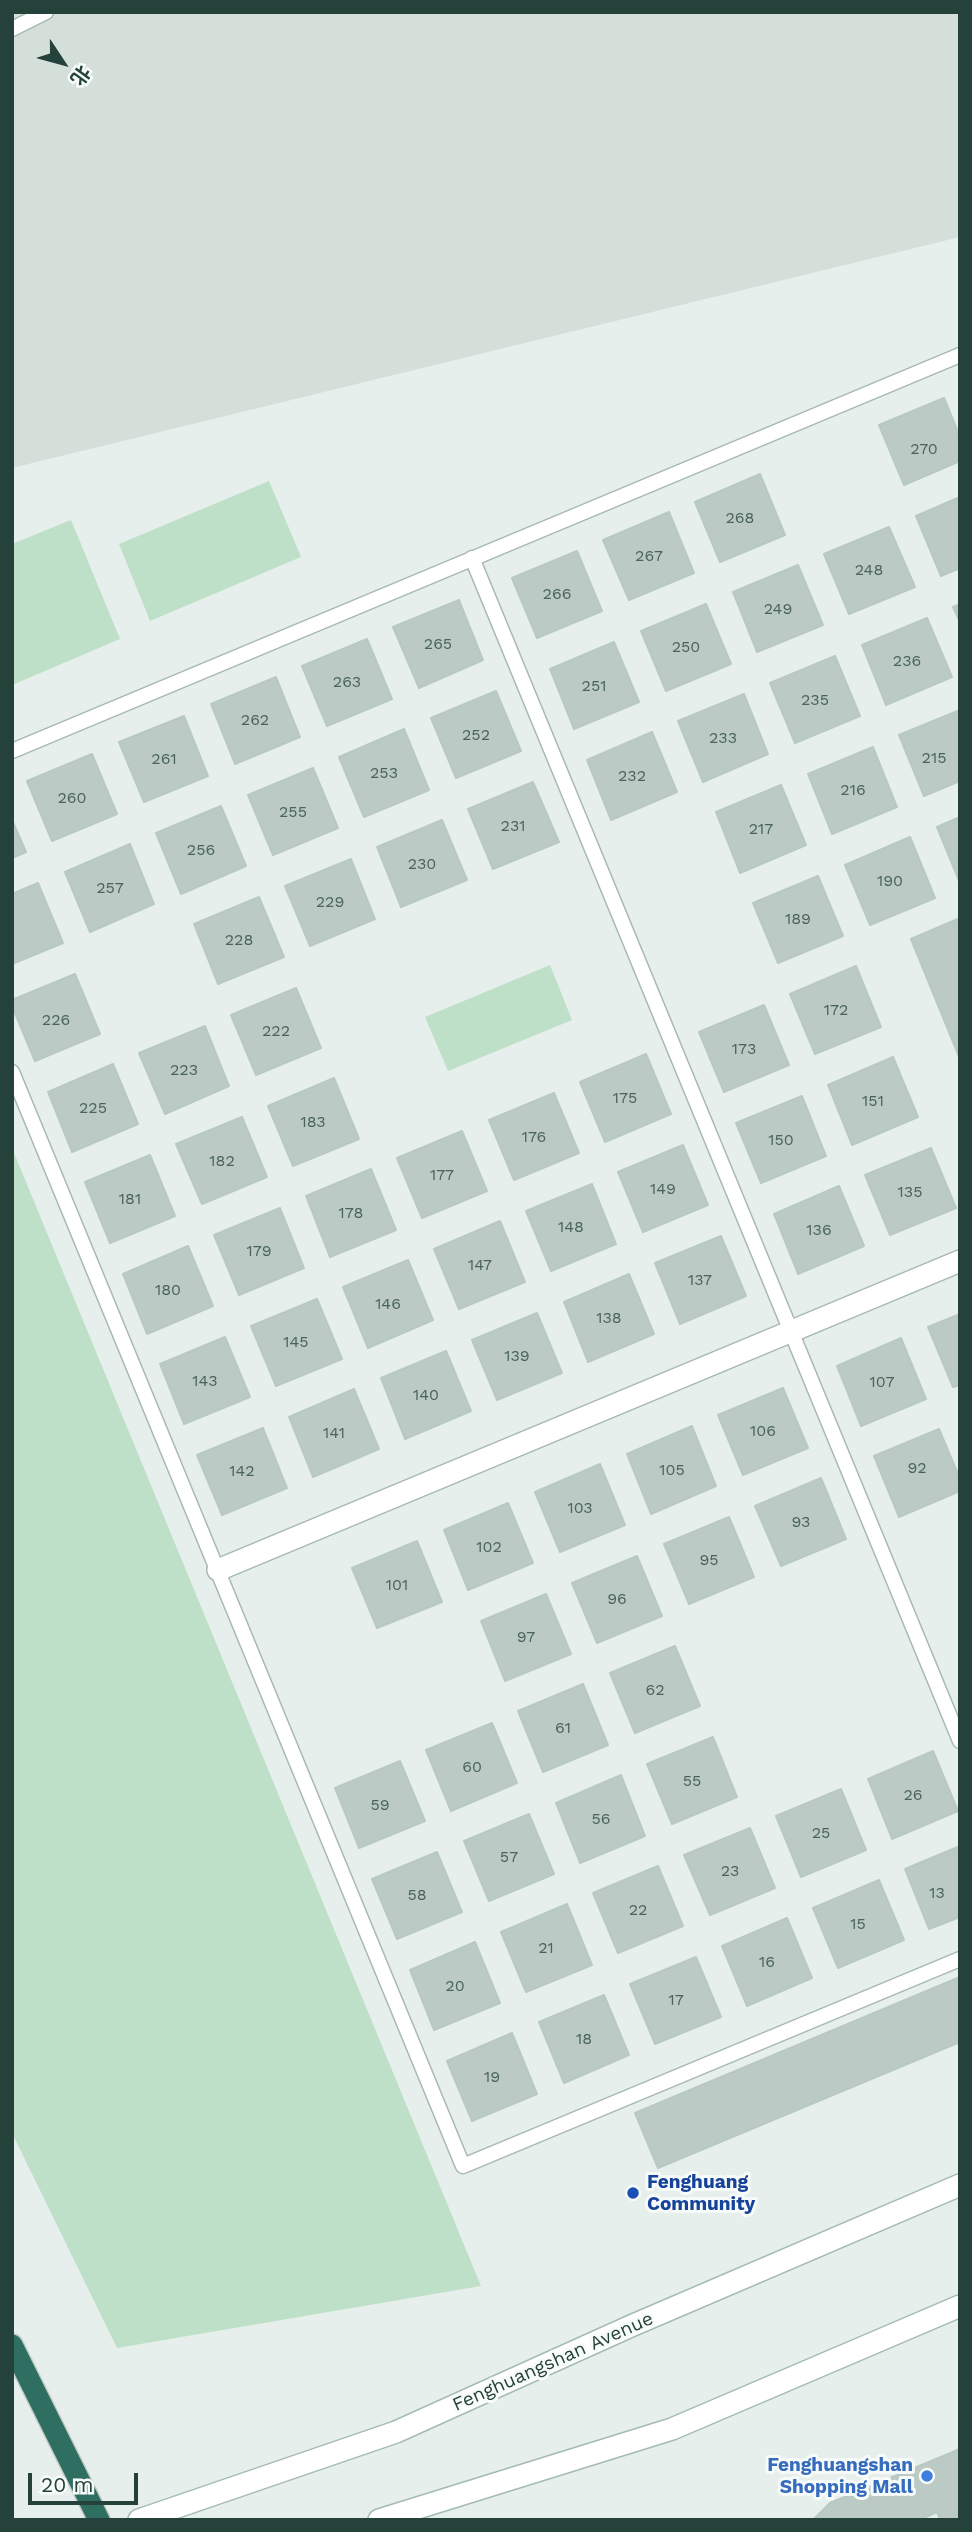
<!DOCTYPE html>
<meta charset="utf-8">
<style>
body{margin:0}
#map{position:relative;width:972px;height:2532px;overflow:hidden;background:#e6efeb;font-family:"Work Sans","Noto Sans SC",sans-serif}
canvas{display:block}
.frame{position:absolute;inset:0;border:14px solid #24423a;pointer-events:none}
.north{position:absolute;left:28px;top:28px;width:70px;height:70px;-webkit-text-stroke:5px #f7fbf9;paint-order:stroke;rotate:126deg;font-size:19px;font-weight:700;line-height:28px;text-align:center;color:#24423a}
.north::after{content:'';display:block;margin:auto;width:24px;height:32px;background:#24423a;clip-path:polygon(50% 0,100% 100%,50% 72%,0 100%)}
.scale{position:absolute;left:28px;top:2473px;width:110px;height:32px;box-sizing:border-box;border:4px solid #24423a;border-top:0;padding-left:9px;font-size:21px;line-height:24px;white-space:nowrap;color:#24423a;-webkit-text-stroke:5px #f7fbf9;paint-order:stroke}
</style>
<div id="map">
<canvas width="972" height="2532"></canvas>
<div class="frame"></div>
<div class="north">北</div>
<div class="scale">20 m</div>
</div>
<script>
const context = document.querySelector('canvas').getContext('2d');
context.lineJoin = 'round';
function paint(path, color) {
  context.fillStyle = color;
  context.fill(path, 'evenodd');
}
function stroke(path, color, width, dash) {
  context.strokeStyle = color;
  context.lineWidth = width;
  context.lineCap = dash ? 'butt' : 'round';
  context.setLineDash(dash || []);
  context.stroke(path);
}
function label(font, color, halo, rows, align = 'center') {
  context.font = font + ' "Work Sans",sans-serif';
  context.lineWidth = 6;
  context.setLineDash([]);
  context.textBaseline = 'middle';
  context.strokeStyle = halo;
  context.fillStyle = color;
  for (const [text, x, y, turn = 0] of rows) {
    context.save();
    context.translate(x, y);
    context.rotate((+turn || 0) * Math.PI / 180);
    context.textAlign = isNaN(turn) ? turn : align;
    if (halo) context.strokeText(text, 0, 0);
    context.fillText(text, 0, 0);
    context.restore();
  }
}
paint(new Path2D(`
 M12,12H960V237L12,468Z`), '#d4dfda');
paint(new Path2D(`
 M269,481L301,557L150,621L119,544Z
 M71,520L120,639L12,685V544Z
 M550,965L572,1020L448,1071L425,1017Z
 M12,1148L481,2286L117,2348L12,2133Z`), '#bfe0c8');
const building = new Path2D(`
 M944,398L960,437V461L904,485L879,425Z
 M760,474L785,535L720,562L695,502Z
 M960,497V568L941,576L916,516Z
 M669,512L694,573L629,600L603,540Z
 M889,527L915,587L849,614L824,554Z
 M577,551L602,611L537,638L512,578Z
 M798,565L823,625L757,652L733,592Z
 M459,600L483,660L419,688L393,627Z
 M706,604L731,664L666,691L641,631Z
 M960,604V622L953,607Z
 M927,618L952,677L886,705L862,645Z
 M367,639L392,699L327,726L302,666Z
 M614,642L639,702L574,729L550,669Z
 M835,656L860,716L795,743L770,683Z
 M276,677L300,737L235,764L211,704Z
 M496,691L521,751L456,778L431,718Z
 M744,694L768,754L703,782L678,721Z
 M960,710V781L924,796L899,735Z
 M184,716L208,776L144,802L119,742Z
 M404,729L429,790L364,817L339,757Z
 M652,732L677,792L611,820L587,760Z
 M873,747L897,807L832,834L808,774Z
 M92,754L117,814L52,841L27,781Z
 M313,768L338,828L273,855L248,795Z
 M533,782L559,842L493,869L468,809Z
 M781,785L806,845L740,873L716,812Z
 M221,806L246,866L181,894L156,833Z
 M960,817V883L937,827Z
 M12,820L26,852L12,858Z
 M442,820L467,880L401,907L377,847Z
 M910,837L935,898L870,925L845,865Z
 M130,844L154,904L90,932L65,872Z
 M351,859L375,919L310,946L285,886Z
 M818,876L843,936L778,963L753,903Z
 M38,883L63,943L12,964V894Z
 M259,897L284,957L218,984L194,924Z
 M960,918V1059L911,939Z
 M856,966L881,1027L815,1054L790,994Z
 M75,974L100,1034L35,1061L12,1006V1000Z
 M296,988L321,1048L256,1075L231,1015Z
 M764,1005L789,1065L724,1092L699,1032Z
 M205,1026L229,1086L165,1114L139,1053Z
 M646,1054L671,1114L605,1142L580,1082Z
 M893,1057L918,1117L852,1145L828,1085Z
 M113,1064L138,1124L72,1152L48,1092Z
 M334,1078L359,1139L293,1166L268,1106Z
 M554,1093L579,1153L514,1180L489,1120Z
 M802,1096L826,1156L761,1183L736,1123Z
 M242,1117L267,1177L202,1204L176,1144Z
 M462,1131L487,1191L422,1218L397,1158Z
 M683,1145L708,1205L643,1232L618,1172Z
 M931,1148L956,1208L890,1235L865,1175Z
 M150,1155L175,1216L110,1243L85,1182Z
 M371,1169L396,1230L330,1257L306,1196Z
 M592,1184L616,1244L551,1271L526,1211Z
 M839,1186L864,1246L798,1274L774,1214Z
 M280,1208L304,1268L239,1295L214,1235Z
 M500,1221L525,1282L459,1309L434,1249Z
 M721,1236L746,1296L680,1324L655,1263Z
 M188,1246L213,1306L147,1334L123,1274Z
 M408,1260L433,1320L368,1348L343,1287Z
 M629,1274L654,1334L588,1362L564,1302Z
 M317,1299L342,1359L276,1386L251,1326Z
 M537,1313L562,1373L497,1400L472,1340Z
 M960,1314V1385L953,1387L928,1327Z
 M225,1337L250,1397L184,1424L160,1364Z
 M901,1338L926,1399L861,1426L837,1366Z
 M446,1351L471,1411L405,1439L381,1378Z
 M783,1388L808,1448L743,1475L718,1415Z
 M354,1389L379,1449L313,1477L289,1417Z
 M692,1426L716,1486L651,1514L627,1454Z
 M263,1428L287,1488L222,1515L197,1455Z
 M939,1429L960,1479V1491L899,1517L874,1456Z
 M600,1464L625,1525L560,1552L535,1492Z
 M821,1478L846,1539L781,1566L755,1506Z
 M508,1503L533,1563L468,1590L444,1530Z
 M729,1517L754,1577L689,1604L664,1544Z
 M417,1541L442,1602L377,1628L352,1568Z
 M637,1556L662,1616L597,1643L572,1583Z
 M546,1594L571,1654L505,1681L481,1621Z
 M675,1646L700,1706L635,1733L610,1673Z
 M583,1684L608,1745L543,1772L518,1711Z
 M492,1723L517,1783L451,1811L426,1750Z
 M713,1737L737,1797L672,1824L647,1764Z
 M933,1751L958,1811L892,1839L868,1779Z
 M400,1761L425,1821L359,1848L335,1788Z
 M621,1775L645,1836L580,1863L556,1803Z
 M841,1789L866,1850L801,1877L776,1816Z
 M529,1814L554,1874L489,1901L464,1841Z
 M750,1828L775,1888L710,1915L684,1855Z
 M960,1846V1917L929,1929L905,1869Z
 M437,1852L462,1912L397,1939L372,1879Z
 M658,1866L683,1926L618,1953L593,1893Z
 M879,1880L904,1940L838,1968L813,1908Z
 M567,1904L592,1965L526,1992L501,1932Z
 M787,1918L812,1978L747,2006L722,1946Z
 M475,1942L500,2003L434,2030L410,1970Z
 M696,1957L721,2017L655,2044L630,1984Z
 M960,1977V2042L658,2168L635,2113Z
 M604,1995L629,2055L564,2083L539,2022Z
 M512,2033L537,2094L472,2121L447,2061Z
 M960,2449V2520H813L830,2503Z
 M937,2512L940,2520H919Z`);
paint(building, '#bbcac4');
stroke(building, '#b8c9c2', 2);
const service = new Path2D(`
 M12,29L46,12
 M472,558L960,1741
 M12,751L960,355
 M12,1072L463,2166L960,1959`);
const minor = new Path2D(`
 M218,1570L960,1261`);
const secondary = new Path2D(`
 M139,2520L396,2432L631,2326L960,2185
 M379,2520L672,2429L960,2306`);
const motorway = new Path2D(`
 M12,2345L99,2520`);
stroke(service, '#a8b8b2', 17);
stroke(minor, '#a8b8b2', 24);
stroke(secondary, '#a4bbb3', 24);
stroke(motorway, '#c2cac8', 24);
stroke(service, '#fff', 14);
stroke(minor, '#fff', 21);
stroke(secondary, '#fff', 21);
stroke(motorway, '#2f6f62', 21);
for (const [x, y, r, color] of [
 [633,2193,7,"#1a4fb4"],
 [927,2476,7,"#3f7fe0"]
]) {
  const dot = new Path2D();
  dot.arc(x, y, r, 0, 2 * Math.PI);
  context.fillStyle = color;
  context.fill(dot);
  stroke(dot, '#f7fbf9', 2.5);
}
label('16px', '#4a645c', null, [
 ["270",924,449],
 ["268",740,518],
 ["267",649,556],
 ["248",869,570],
 ["266",557,594],
 ["249",778,609],
 ["265",438,644],
 ["250",686,647],
 ["236",907,661],
 ["263",347,682],
 ["251",594,686],
 ["235",815,700],
 ["262",255,720],
 ["252",476,735],
 ["233",723,738],
 ["215",934,758],
 ["261",164,759],
 ["253",384,773],
 ["232",632,776],
 ["216",853,790],
 ["260",72,798],
 ["255",293,812],
 ["231",513,826],
 ["217",761,829],
 ["256",201,850],
 ["230",422,864],
 ["190",890,881],
 ["257",110,888],
 ["229",330,902],
 ["189",798,919],
 ["228",239,940],
 ["172",836,1010],
 ["226",56,1020],
 ["222",276,1031],
 ["173",744,1049],
 ["223",184,1070],
 ["175",625,1098],
 ["151",873,1101],
 ["225",93,1108],
 ["183",313,1122],
 ["176",534,1137],
 ["150",781,1140],
 ["182",222,1161],
 ["177",442,1175],
 ["149",663,1189],
 ["135",910,1192],
 ["181",130,1199],
 ["178",351,1213],
 ["148",571,1227],
 ["136",819,1230],
 ["179",259,1251],
 ["147",480,1265],
 ["137",700,1280],
 ["180",168,1290],
 ["146",388,1304],
 ["138",609,1318],
 ["145",296,1342],
 ["139",517,1356],
 ["143",205,1381],
 ["107",882,1382],
 ["140",426,1395],
 ["106",763,1431],
 ["141",334,1433],
 ["92",917,1468],
 ["105",672,1470],
 ["142",242,1471],
 ["103",580,1508],
 ["93",801,1522],
 ["102",489,1547],
 ["95",709,1560],
 ["101",397,1585],
 ["96",617,1599],
 ["97",526,1637],
 ["62",655,1690],
 ["61",563,1728],
 ["60",472,1767],
 ["55",692,1781],
 ["26",913,1795],
 ["59",380,1805],
 ["56",601,1819],
 ["25",821,1833],
 ["57",509,1857],
 ["23",730,1871],
 ["13",937,1893],
 ["58",417,1895],
 ["22",638,1910],
 ["15",858,1924],
 ["21",546,1948],
 ["16",767,1962],
 ["20",455,1986],
 ["17",676,2000],
 ["18",584,2039],
 ["19",492,2077]
]);
label('bold 19px', '#164399', '#f7fbf9', [
 ["Fenghuang",647,2182],
 ["Community",647,2204]
], 'left');
label('19px', '#24423a', '#f7fbf9', [
 ["Fenghuangshan Avenue",553,2362,-24]
]);
label('bold 19px', '#366cbe', '#f7fbf9', [
 ["Fenghuangshan",913,2465],
 ["Shopping Mall",913,2487]
], 'right');
</script>
